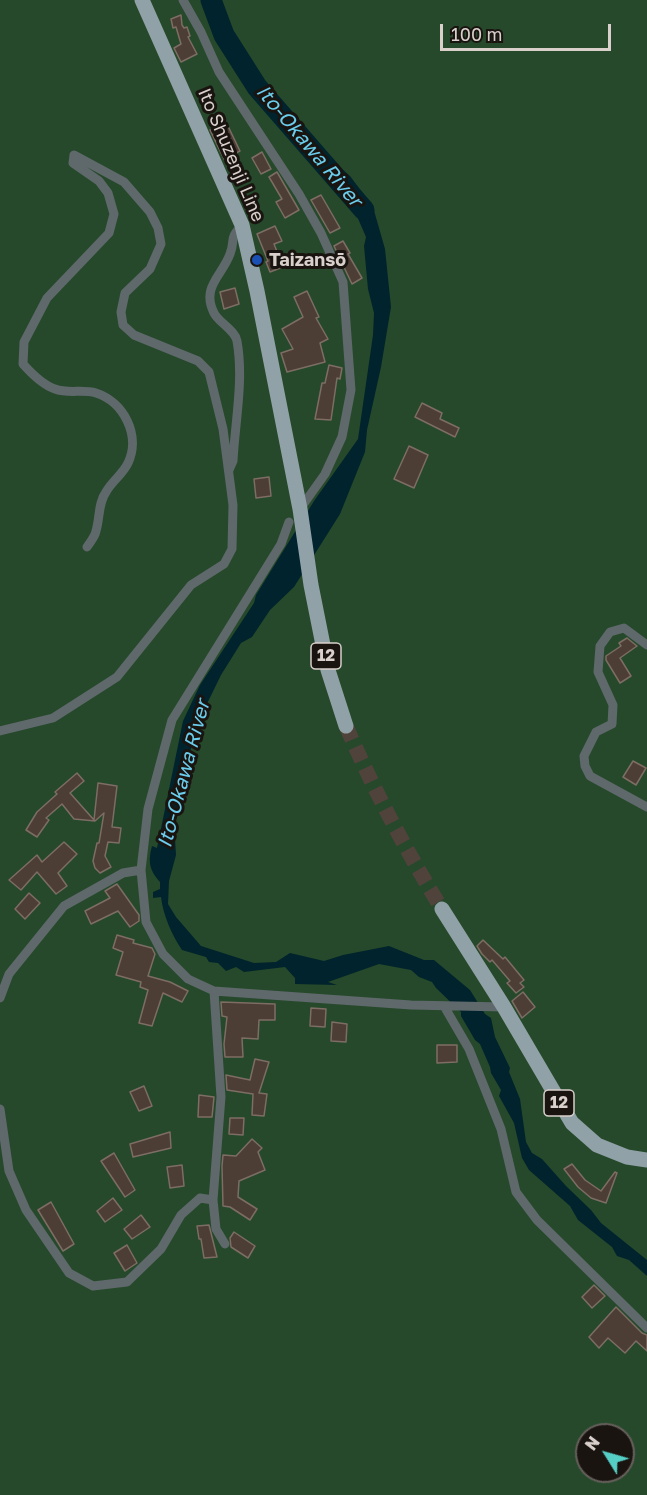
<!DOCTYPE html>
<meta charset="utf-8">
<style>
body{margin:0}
#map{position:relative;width:647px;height:1495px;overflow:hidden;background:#382a22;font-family:"Golos Text",sans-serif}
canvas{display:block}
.north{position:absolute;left:575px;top:1423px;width:60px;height:60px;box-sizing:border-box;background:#1a1411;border:2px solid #665f5b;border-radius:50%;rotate:307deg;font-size:16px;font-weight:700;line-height:24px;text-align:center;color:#d9d0cb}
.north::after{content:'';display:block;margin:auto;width:21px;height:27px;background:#55cec5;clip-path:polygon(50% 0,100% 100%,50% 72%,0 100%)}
.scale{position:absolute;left:440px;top:24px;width:171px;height:27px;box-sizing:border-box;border:3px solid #d9d0cb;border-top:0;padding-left:8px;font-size:18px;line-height:21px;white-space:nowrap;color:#d9d0cb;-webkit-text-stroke:4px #1a1411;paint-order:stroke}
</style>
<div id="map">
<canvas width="647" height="1495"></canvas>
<div class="north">N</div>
<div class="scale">100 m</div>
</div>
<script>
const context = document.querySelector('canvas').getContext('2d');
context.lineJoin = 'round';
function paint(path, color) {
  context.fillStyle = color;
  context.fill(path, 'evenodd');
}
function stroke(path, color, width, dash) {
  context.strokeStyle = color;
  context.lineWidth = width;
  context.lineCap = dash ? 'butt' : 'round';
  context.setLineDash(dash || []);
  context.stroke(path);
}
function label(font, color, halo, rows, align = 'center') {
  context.font = font + ' "Golos Text",sans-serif';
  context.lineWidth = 6;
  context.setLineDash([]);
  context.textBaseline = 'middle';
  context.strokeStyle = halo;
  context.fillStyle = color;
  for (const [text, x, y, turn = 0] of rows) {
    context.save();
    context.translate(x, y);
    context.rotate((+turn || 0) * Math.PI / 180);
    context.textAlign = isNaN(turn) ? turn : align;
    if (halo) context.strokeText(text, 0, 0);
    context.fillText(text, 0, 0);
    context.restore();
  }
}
paint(new Path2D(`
 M0,0H647V1495H0ZM587,1435H623V1471H587Z`), '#25492a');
paint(new Path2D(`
 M308,153L334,162L350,176L373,207L385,249L391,307L381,367L367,430L365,452L340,514L294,587L270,610L252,637L241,643L221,675L200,718L185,769L174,823L176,855L169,881L168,904L176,917L201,946L254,963L276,962L290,953L324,961L343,955L389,946L424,960H434L470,990L485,1014L491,1018L495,1037L510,1068L509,1072L520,1099L526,1142L532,1153L542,1159L566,1186L591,1210L601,1223L647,1260V1276L629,1260L617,1256L612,1247L578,1220L570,1206L529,1170L522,1158L514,1123L499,1096L501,1090L491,1073L490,1067L480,1044L475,1040L461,1016V1012L436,988L432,982L419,977L411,970L379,964L328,982L337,985L295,984V978L285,967L244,972L236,967L226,971L218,963L209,962L206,957L182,950C172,935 163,915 161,897L153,898V892L160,889V882C149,870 148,861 152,846L157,848L183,721L200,685L254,603L256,595L314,501L358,439L373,335L374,313L368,289L364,246L366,237L340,177Z`), '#00232d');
stroke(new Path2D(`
 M211,0L224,35L257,87L364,210`), '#00232d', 21);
const building = new Path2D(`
 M181,15L182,25L184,28L187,27L190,36L188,37L197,54L181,62L174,48L181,44L176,27L173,28L171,19Z
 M226,122L240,151L224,159L210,130Z
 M262,152L271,169L261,174L252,158Z
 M277,172L299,210L285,218L276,202L282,199L269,177Z
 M321,195L340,228L330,233L311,200Z
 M275,226L282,241L274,244L283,267L270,272L266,262L268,261L257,234Z
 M343,241L350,253L348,254L362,278L352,284L334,246Z
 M235,288L239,304L224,309L220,292Z
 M307,291L319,317L316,318L328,339L320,343L325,362L287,372L281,353L293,349L282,329L303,317L294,297Z
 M329,365L342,368L340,379L337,378L331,420L315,419L322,383H325Z
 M422,403L442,413L440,419L459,428L455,437L415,417Z
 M409,446L428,455L414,488L394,479Z
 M269,477L271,496L256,498L254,479Z
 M627,638L637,646L620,658L631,676L620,683L606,660V656L621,646L619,643Z
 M633,761L646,768L636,785L623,777Z
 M77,773L84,781L70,793L94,820L98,783L117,786L112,827L121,828L119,843L108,842L105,856L111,867L100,873L95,868L93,861L97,843H99L104,813L95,821L74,819L62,804L46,818L49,820L37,837L26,830L37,812L57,794L55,792Z
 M64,842L77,854L58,873L67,886L56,894L37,872L21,890L9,880L37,855L42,862Z
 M117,884L139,915V921L130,927L118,911L91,924L85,911L110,898L105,891Z
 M29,893L40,903L25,919L15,909Z
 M117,935L134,940L133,943L152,948L155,954L148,976L170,982L188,991L182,1002L163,993L152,1026L139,1023L148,990L140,987L141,982L116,975L123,952L113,948Z
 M483,940L503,959L505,957L524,980L520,983L524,987L516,993L507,983L510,981L492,960L490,962L482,954L477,946Z
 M523,992L535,1007L522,1018L512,1001Z
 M221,1002L275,1004V1020H259L258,1039L242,1038L243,1057H225L224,1044L227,1017L222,1016Z
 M311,1008L326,1009L325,1027L310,1026Z
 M332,1022L347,1024L346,1042L331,1041Z
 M437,1045H457V1062L437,1063Z
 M255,1059L269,1062L259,1093L267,1094L264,1116L252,1115L253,1094L227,1090L226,1075L250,1080Z
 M144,1086L152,1106L139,1111L130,1092Z
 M199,1095L214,1097L212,1117H198Z
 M230,1118H244L243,1135L229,1134Z
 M170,1132L171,1148L133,1157L130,1144Z
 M252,1139L262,1148L258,1152L265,1170L239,1181L238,1197L257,1209L250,1220L230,1207L223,1206L222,1166L223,1155L236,1156Z
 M114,1153L135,1190L125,1197L101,1161Z
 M572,1164L585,1180L601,1191L615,1172L617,1173L606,1203L591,1198L578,1187L564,1169Z
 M182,1165L184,1186L170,1188L167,1167Z
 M113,1198L122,1210L105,1222L97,1211Z
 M51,1202L74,1244L63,1251L38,1210Z
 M141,1215L150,1227L132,1239L124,1229Z
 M209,1225L217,1257L204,1258L201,1239H199L197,1226Z
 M234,1232L255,1246L248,1258L231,1247L230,1238Z
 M127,1245L137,1263L125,1271L114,1253Z
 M594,1285L605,1296L592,1308L582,1297Z
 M616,1307L642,1333L647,1335V1351L636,1341L625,1353L608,1338L599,1348L589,1337Z`);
paint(building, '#4c3e35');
stroke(building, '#7d6d64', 1.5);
stroke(new Path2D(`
 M346,726C374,790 405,849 442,909`), '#50433b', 15, [15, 8]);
stroke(new Path2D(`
 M183,0L201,32L219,72L299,194L321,233L343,282L351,390L342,437L325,474L300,509
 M229,470L233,461C235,422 244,380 237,341C235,330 219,323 214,313C201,287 222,276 230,254C236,238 228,240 242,225
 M289,522L281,544L172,720L148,809L141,870L146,922L163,954L188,979L214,991L411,1005L504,1007
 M647,645L624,628L610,632L600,646L598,672L613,705L612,724L596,732L584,756L585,766L590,776L647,807
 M0,731L53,718L117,677L191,585L224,564L232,549L233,505L223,429L209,372L198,361L134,335L123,325L121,312L125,293L150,269L161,244L158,228L150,212L124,182L74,155L73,163L99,181L108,193L114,214L109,233L47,298L24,342L23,364C31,373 43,385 55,389C68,394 83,389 96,393C124,402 141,436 128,463C123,474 112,481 106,492C98,503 100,518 96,531C95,537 90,542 87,547
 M214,991L221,1097L213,1200L216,1229L225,1244
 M0,998L9,974L64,906L123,873L141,870
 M444,1006L469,1049L501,1129L516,1192L537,1220L647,1328
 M0,1109L9,1171L26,1210L69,1273L93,1286L127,1282L161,1249L181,1215L200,1198L213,1200`), '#5f686b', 9);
stroke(new Path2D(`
 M142,0L242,225L257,291L300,509L311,585L328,670L346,726
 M442,909L504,1007L572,1123L597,1145L627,1157L647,1160`), '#90a1a7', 15);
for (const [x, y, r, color] of [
 [257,260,6,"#1a4fb4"]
]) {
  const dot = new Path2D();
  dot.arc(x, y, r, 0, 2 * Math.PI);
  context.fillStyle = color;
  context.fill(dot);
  stroke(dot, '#1a1411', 2);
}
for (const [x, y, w] of [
 [326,656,30],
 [559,1103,30]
]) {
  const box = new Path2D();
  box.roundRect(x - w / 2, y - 13, w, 26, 4.5);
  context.fillStyle = '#1a1411';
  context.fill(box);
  stroke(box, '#d9d0cb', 1.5);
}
label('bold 16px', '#d9d0cb', null, [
 ["12",326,656],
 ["12",559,1103]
]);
label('18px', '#d9d0cb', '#1a1411', [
 ["Ito Shuzenji Line",231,155,67]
]);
label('bold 18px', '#d9d0cb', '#1a1411', [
 ["Taizansō",269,260]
], 'left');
label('italic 20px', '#6acdec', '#1a1411', [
 ["Ito-Okawa River",309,146,50],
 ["Ito-Okawa River",184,774,-75]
]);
</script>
